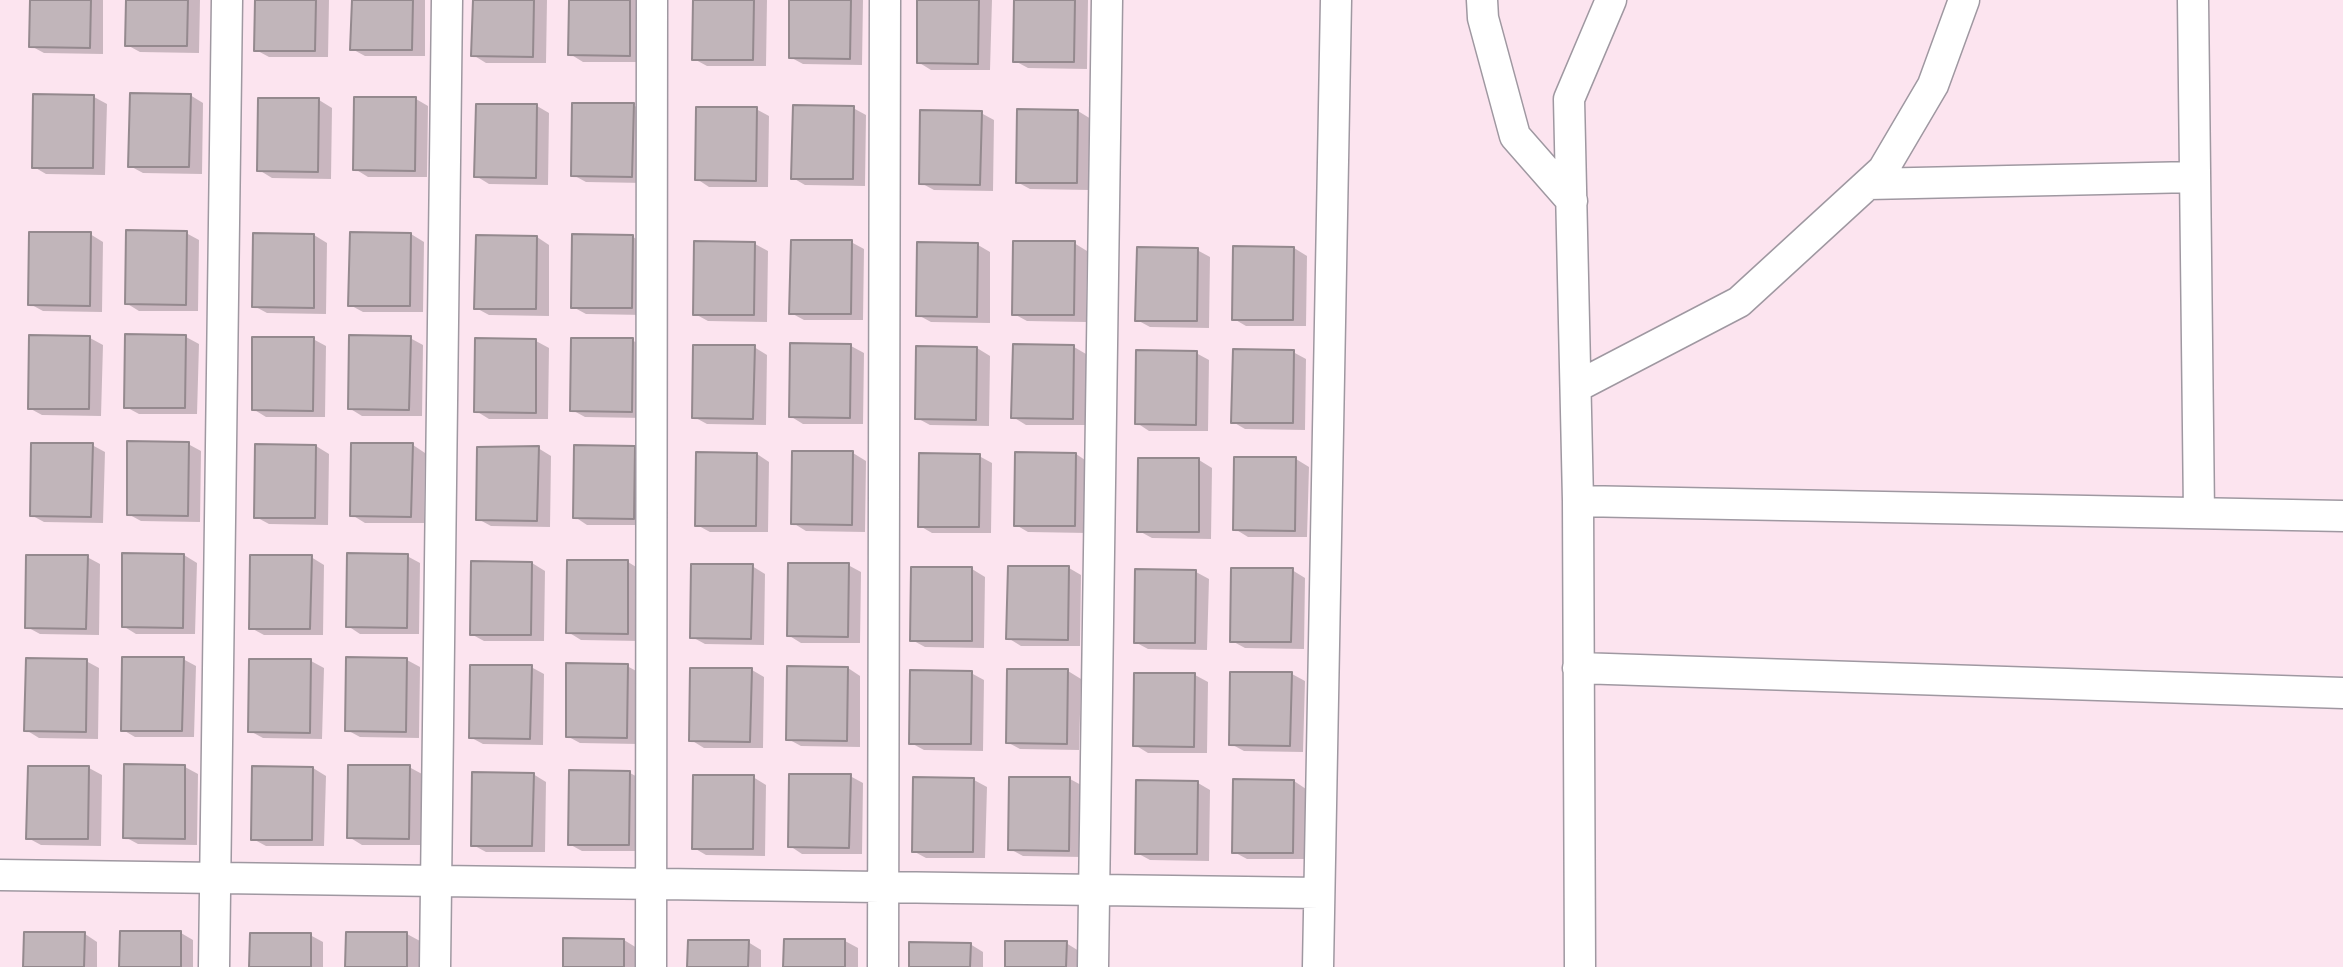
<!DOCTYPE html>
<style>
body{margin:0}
canvas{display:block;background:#f9f3fc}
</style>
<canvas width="2343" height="967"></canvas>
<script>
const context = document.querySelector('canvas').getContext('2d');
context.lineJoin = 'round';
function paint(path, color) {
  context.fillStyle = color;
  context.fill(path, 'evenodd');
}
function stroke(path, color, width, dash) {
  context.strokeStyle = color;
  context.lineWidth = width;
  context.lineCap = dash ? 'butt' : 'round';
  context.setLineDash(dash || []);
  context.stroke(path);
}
paint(new Path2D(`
 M0,0H2343V967H0Z`), '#fce4ef');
paint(new Path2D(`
 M31,0H103V54L44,53L31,46Z
 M128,0H200L199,53L140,52L127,45Z
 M257,0H329L328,57H269L256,50Z
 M353,0H425V56H365L352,49Z
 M475,0H547L546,63H486L473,55Z
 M571,0H643L642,62H583L570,54Z
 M695,0H767L766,66H707L694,59Z
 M791,0H863L862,65L803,64L790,57Z
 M919,0H992L990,70H931L918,62Z
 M1016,0H1088L1087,69L1028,68L1015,61Z
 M190,95L203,103L202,174L143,173L130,166Z
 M94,97L107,104L105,175L46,174L34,167Z
 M416,99L428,106L427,177H368L355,169Z
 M319,100L332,108L331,179L272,178L259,170Z
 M633,105L646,112L645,183L586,182L573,175Z
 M537,106L549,113L548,185L489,184L476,176Z
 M853,108L866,115L865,186L805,185L793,178Z
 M756,109L769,116L768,187H709L697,179Z
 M1078,111L1091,119L1090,190L1030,189L1017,182Z
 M981,113L994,120L993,191L934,190L921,183Z
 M186,233L199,240L198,311H139L126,303Z
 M90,234L103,242L102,312L43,311L30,304Z
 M411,234L424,242L423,312H363L350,305Z
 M314,235L327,243L326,314L267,313L254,306Z
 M537,237L549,245V316L489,315L476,308Z
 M633,237L646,244L645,315L586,314L573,307Z
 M851,242L864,249L863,320H804L791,313Z
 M1074,243L1087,251L1086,322L1027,321L1014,314Z
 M755,244L768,251L767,322L708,321L695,314Z
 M978,245L990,252V323L931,322L918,315Z
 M1235,248H1294L1307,256L1306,326H1246L1234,319Z
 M1197,250L1210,257L1209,328L1150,327L1137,320Z
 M186,337L199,344L197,414H139L126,407Z
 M90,338L103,345L101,416L42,415L29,408Z
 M410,338L423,345L422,416H362L349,408Z
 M313,339L326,346L325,417H266L253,409Z
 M632,340L645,348L644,418L585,417L572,410Z
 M536,341L549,348L548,419H489L476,411Z
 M851,346L864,353L863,424H803L790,416Z
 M754,347L767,355L766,425L707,424L694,417Z
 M1074,347L1086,354V425H1026L1013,417Z
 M918,348H977L990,356L989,426L930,425L917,418Z
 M1293,352L1306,359L1305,430L1245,429L1233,422Z
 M1196,353L1209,360L1208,431H1149L1137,423Z
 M188,444L201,451L200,522L141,521L128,514Z
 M92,445L105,452L103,523L44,522L31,515Z
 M413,445L425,453L424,523H365L352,515Z
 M316,446L329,454L328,525L269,524L256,517Z
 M635,447L648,455L646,525H587L575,517Z
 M538,448L551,456L550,527L491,526L478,519Z
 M853,453L866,461L865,532L806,531L793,523Z
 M757,454L769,462L768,532H710L697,525Z
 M1076,454L1088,462V533L1028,532L1016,525Z
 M979,456L992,463L991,533H932L920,526Z
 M1296,459L1309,467L1307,537H1248L1235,529Z
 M1199,460L1212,468L1211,539L1152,538L1139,531Z
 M184,555L197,563L195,634H136L123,626Z
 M407,556L420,563L419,634H360L348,626Z
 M87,557L100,564L99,635L40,634L27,627Z
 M311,557L324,565L323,635H264L251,628Z
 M628,562L641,570L640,641L581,640L568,632Z
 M532,563L545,571L544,641H484L471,634Z
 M848,565L861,572L860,643H801L788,635Z
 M752,566L765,574L764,645L705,644L692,637Z
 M1069,568L1081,575L1080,646H1021L1008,638Z
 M972,569L985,577L984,648L925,647L912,640Z
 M1292,570L1305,578L1304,649L1245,648L1232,641Z
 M1196,572L1209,579L1207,650L1148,649L1135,642Z
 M183,659L196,666L194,737H135L123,730Z
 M407,660L420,667L419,738L360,737L347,730Z
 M86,661L99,668L98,739L39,738L26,730Z
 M311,661L324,668L322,739L263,738L250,731Z
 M627,666L640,673L639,744L580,743L567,736Z
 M531,667L544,674L543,745L483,744L470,737Z
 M848,668L860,676V747L801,746L788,739Z
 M752,670L764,677L763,748H704L691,740Z
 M1068,671L1081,679L1079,750L1020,749L1007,742Z
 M971,673L984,680L983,751L924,750L911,743Z
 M1292,674L1305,681L1303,752L1244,751L1231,744Z
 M1195,675L1208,682L1207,753H1148L1135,745Z
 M126,766L185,767L198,774L197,845L138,844L125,837Z
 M409,767L422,774L421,845H362L349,837Z
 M89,768L102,775L101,846L41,845L28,838Z
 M313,768L326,776L324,846H266L253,839Z
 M630,773L643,780L642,851H582L569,844Z
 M533,774L546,782L545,852H486L473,845Z
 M850,776L863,783L862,854H802L790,846Z
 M753,777L766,785L765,856L706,855L694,848Z
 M1070,779L1083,786L1082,857L1023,856L1010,849Z
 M974,780L987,787L985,858H926L913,851Z
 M1294,781L1306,789L1305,859H1247L1234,852Z
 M1198,783L1210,790L1209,861L1150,860L1137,853Z
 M181,933L193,940V967H121Z
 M85,934L97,942V967H25Z
 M407,934L420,941L419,967H347Z
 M310,935L323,942V967H251Z
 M624,940L637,948L636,967H565Z
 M785,941H845L858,948V967H785Z
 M748,942L761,950V967H689Z
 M1066,943L1079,951V967H1007Z
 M970,944L983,952V967H910Z`), '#0003');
const building = new Path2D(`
 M30,0H91L90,48L29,47Z
 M126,0H188L187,46H125Z
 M255,0H316L315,51H254Z
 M352,0H413L412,50H350Z
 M473,0H534L533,57L471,56Z
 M569,0H630V56L568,55Z
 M693,0H754L753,60H692Z
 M789,0H851L850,59L789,58Z
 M917,0H979L978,64L917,63Z
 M1014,0H1075L1074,62H1013Z
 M130,93L191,94L189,167H128Z
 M33,94L94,95L93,168H32Z
 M354,97H416L415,171L353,170Z
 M258,98H319L318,172L257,171Z
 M572,103H634L632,177L571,176Z
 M476,104H537L536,178L474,177Z
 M793,105L854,106L853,179H791Z
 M696,107H757L756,181L695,180Z
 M1017,109L1078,110L1077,183H1016Z
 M920,110L982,111L980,185L919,184Z
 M126,230L187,231L186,305L125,304Z
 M29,232H91L90,306L28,305Z
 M350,232L411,233L410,306H348Z
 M253,233L314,234V308L252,307Z
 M572,234L633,235L632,308H571Z
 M476,235L537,236L536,309H474Z
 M791,240H852L851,314H789Z
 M694,241L755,242L754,315H693Z
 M1013,241H1075L1074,315H1012Z
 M917,242L978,243L977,317L916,316Z
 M1233,246L1294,247L1293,320H1232Z
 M1137,247L1198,248L1197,321H1135Z
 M125,334L186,335L185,408H124Z
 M29,335L90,336L89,409H28Z
 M349,335L411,336L409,410L348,409Z
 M252,337H314L313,411L252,410Z
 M475,338L536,339V413L474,412Z
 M571,338H633L632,412L570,411Z
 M790,343L851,344L850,418L789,417Z
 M1013,344L1074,345L1073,419L1011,418Z
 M693,345H755L753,419L692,418Z
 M916,346L977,347L976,420L915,419Z
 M1233,349L1294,350L1293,423H1231Z
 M1136,350L1197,351L1196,425L1135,424Z
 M127,441L189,442L188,516L127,515Z
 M31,443H93L91,517L30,516Z
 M351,443H413L411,517L350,516Z
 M255,444L316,445L315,518H254Z
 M574,445L635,446L634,519L573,518Z
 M539,446L537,521L476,520L477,447Z
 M792,451H853L852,525L791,524Z
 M696,452L757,453L756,526H695Z
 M1015,452L1076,453L1075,526H1014Z
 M919,453L980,454L979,527H918Z
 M1234,457H1296L1295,531L1233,530Z
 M1138,458H1199V532H1137Z
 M122,553L184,554L183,628L122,627Z
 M347,553L408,554L407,628L346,627Z
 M26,555H88L86,629L25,628Z
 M250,555H312L310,629H249Z
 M567,560H628V634L566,633Z
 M471,561L532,562L531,635H470Z
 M788,563H849L848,637L787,636Z
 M691,564H753L751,639L690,638Z
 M1008,566H1069L1068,640L1006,639Z
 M911,567H972V641H910Z
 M1231,568H1293L1291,642H1230Z
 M1135,569L1196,570L1195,643H1134Z
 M122,657H184L182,731H121Z
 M346,657L407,658L406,732L345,731Z
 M26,658L87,659L86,732L24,731Z
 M249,659H311L310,733L248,732Z
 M566,663L628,664L627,738L566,737Z
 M470,665H532L530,739L469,738Z
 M787,666L848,667L847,741L786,740Z
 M690,668H752L750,742L689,741Z
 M1007,669H1068L1067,744L1006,743Z
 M910,670L972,671L971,744H909Z
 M1230,672H1292L1290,746L1229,745Z
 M1134,673H1195L1194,747L1133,746Z
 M124,764L185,765V839L123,838Z
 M348,765H410L409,839L347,838Z
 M28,766H89L88,839H26Z
 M252,766L313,767L312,840H251Z
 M569,770L630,771L629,845H568Z
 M472,772L534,773L532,846H471Z
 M789,774H851L849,848L788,847Z
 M693,775H754L753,849H692Z
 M913,777L974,778L973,852H912Z
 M1009,777H1070L1069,851L1008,850Z
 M1233,779L1294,780L1293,853H1232Z
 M1136,780L1198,781L1197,854H1135Z
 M120,931H181V967H119Z
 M24,932H85L84,967H23Z
 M346,932H407V967H345Z
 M250,933H311V967H249Z
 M563,938L624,939V967H563Z
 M784,939H845V967H783Z
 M688,940H749L748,967H687Z
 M1005,941H1067L1066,967H1005Z
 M909,942L971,943L970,967H909Z`);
paint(building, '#c1b5ba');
stroke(building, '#94898e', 2);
const minor = new Path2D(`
 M1482,0L1483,18L1515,136L1572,201
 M2193,0L2199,513
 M1868,184L2195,177
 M1576,387L1739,302L1883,170L1933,85L1964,0
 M1578,501L2343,516
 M1578,668L2343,693
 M0,875L1319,893
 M214,967L227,0
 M435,967L447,0
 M651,967L652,0
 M883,967L885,0
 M1093,967L1107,0
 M1318,967L1336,0
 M1580,967L1578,501L1569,99L1611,0`);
stroke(minor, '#9f98a1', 33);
stroke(minor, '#fff', 30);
</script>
